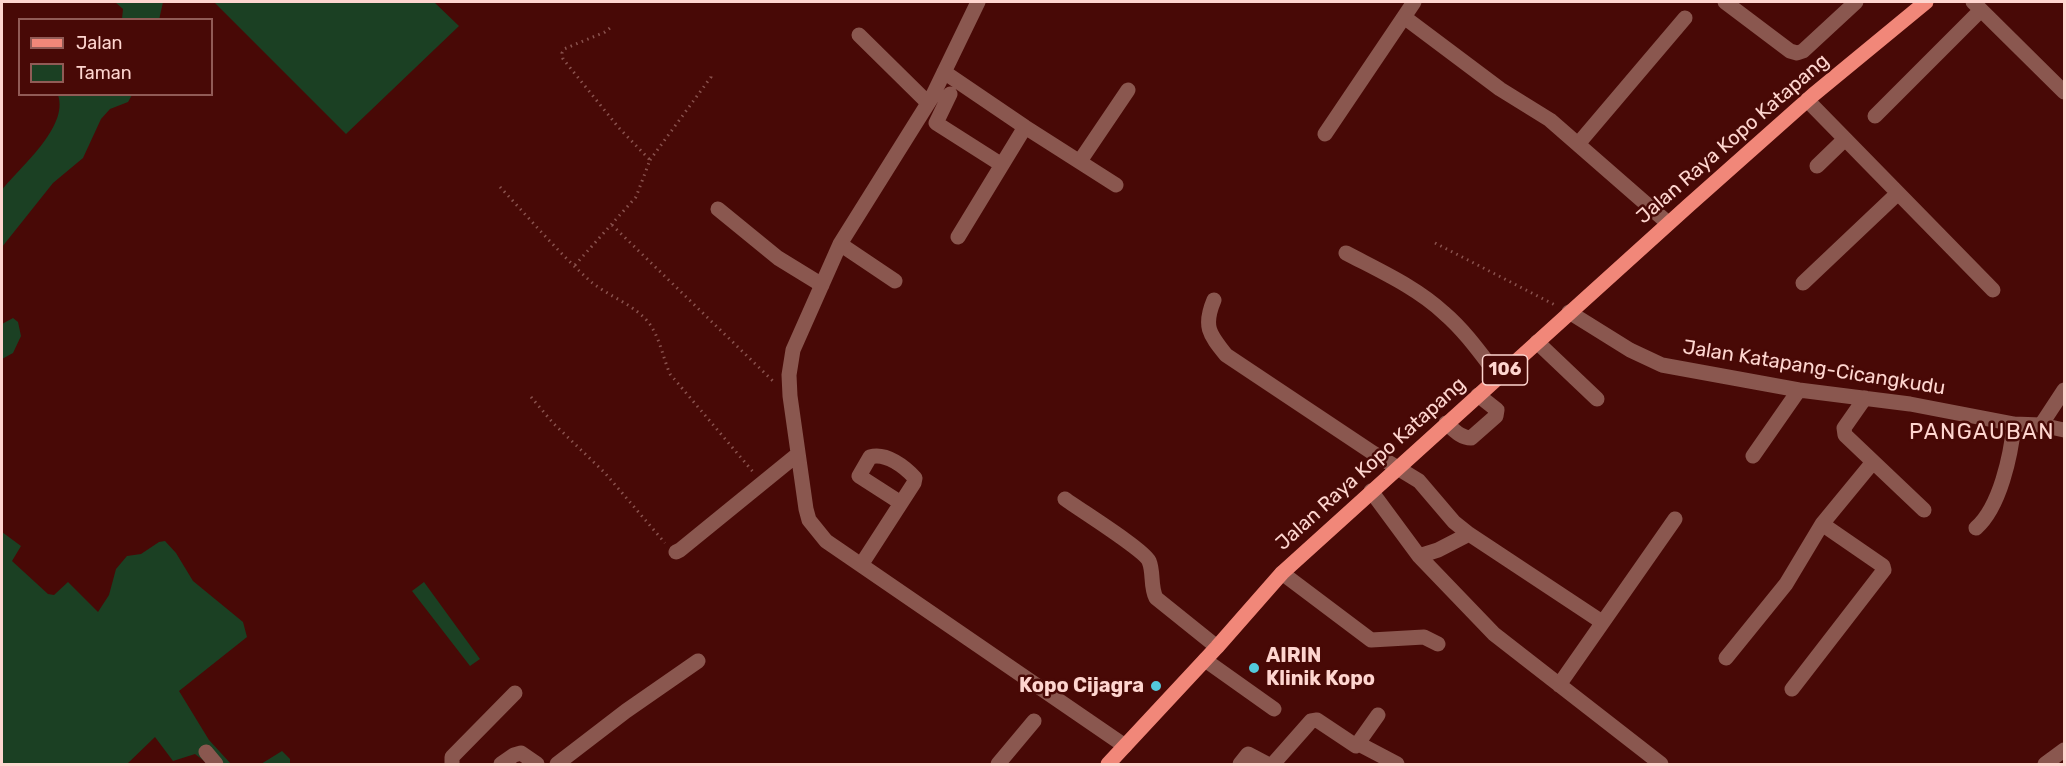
<!DOCTYPE html>
<style>
body{margin:0}
#map{position:relative;width:2066px;height:766px;overflow:hidden;background:#480906;font-family:Rubik,sans-serif}
canvas{display:block}
.frame{position:absolute;inset:0;border:3px solid #fed5cf;pointer-events:none}
.legend{position:absolute;left:18px;top:18px;width:195px;height:78px;box-sizing:border-box;background:#480906;border:2px solid #915b56;margin:0;padding:8px 10px;list-style:none;font-size:18px;color:#fed5cf}
.legend li{display:flex;align-items:center;gap:12px;height:30px}
.legend b{width:30px;border:2px solid #915b56}
</style>
<div id="map">
<canvas width="2066" height="766"></canvas>
<div class="frame"></div>
<ul class="legend">
<li><b style="height:8px;background:#f18779"></b>Jalan</li>
<li><b style="height:16px;background:#1b4023"></b>Taman</li>
</ul>
</div>
<script>
const context = document.querySelector('canvas').getContext('2d');
context.lineJoin = 'round';
function paint(path, color) {
  context.fillStyle = color;
  context.fill(path, 'evenodd');
}
function stroke(path, color, width, dash) {
  context.strokeStyle = color;
  context.lineWidth = width;
  context.lineCap = dash ? 'butt' : 'round';
  context.setLineDash(dash || []);
  context.stroke(path);
}
function label(font, color, halo, rows, align = 'center') {
  context.font = font + ' Rubik,sans-serif';
  context.lineWidth = 5;
  context.setLineDash([]);
  context.textBaseline = 'middle';
  context.strokeStyle = halo;
  context.fillStyle = color;
  for (const [text, x, y, turn = 0] of rows) {
    context.save();
    context.translate(x, y);
    context.rotate((+turn || 0) * Math.PI / 180);
    context.textAlign = isNaN(turn) ? turn : align;
    if (halo) context.strokeText(text, 0, 0);
    context.fillText(text, 0, 0);
    context.restore();
  }
}
paint(new Path2D(`
 M115,2H163L159,20L122,19L123,9Z
 M214,2H434L459,26L346,134Z
 M58,95H132L128,102L110,109L101,119L83,158L53,183L2,247V190C20,167 69,127 58,95Z
 M13,318L18,322L21,336L13,353L2,359V324Z
 M2,532L21,546L12,561L48,594L54,595L68,582L98,612L109,595L116,569L127,556L141,554L159,542L165,541L176,553L193,581L243,622L247,637L179,691L209,740L231,764H208L195,754L173,761L155,737L127,764H2Z
 M424,582L480,659L470,666L412,591Z
 M282,751L290,759V764H261Z`), '#1b4023');
stroke(new Path2D(`
 M650,160L711,77V72
 M500,187C529,218 558,252 589,280C607,296 634,304 649,323C660,338 663,358 670,374L754,473
 M612,225L775,383
 M1435,243L1557,306
 M575,265L636,197L650,160L619,128L563,59L562,53L564,49L605,32L610,28
 M531,397L553,423L605,473L665,543`), '#89524e', 3, [1.5, 4.5]);
stroke(new Path2D(`
 M978,2L932,97L840,244L793,350L789,375L790,396L806,509L809,520L826,541L1125,746
 M1725,2L1790,51L1797,53L1803,51L1856,2
 M1973,2L2064,92
 M1404,17L1500,89L1550,120L1668,223
 M859,35L928,103
 M944,72L1025,127L1116,185
 M950,94L936,123L1002,165
 M1807,100L1993,290
 M1875,116L1980,11
 M1325,134L1414,2
 M1578,144L1685,18
 M1080,161L1128,90
 M1817,166L1845,139
 M718,209L778,258L822,285
 M958,237L1025,127
 M840,244L895,281
 M1346,253C1380,271 1416,287 1444,313C1465,331 1481,354 1498,376
 M1803,283L1897,194
 M1214,300C1203,326 1209,334 1226,355L1373,453L1419,481L1454,522L1469,534L1602,622
 M1569,312L1630,350L1662,365L1799,390L1910,404L2014,424L2041,425L2064,430
 M1537,342L1597,399
 M1865,398L1844,428L1845,435L1924,510
 M1446,423C1454,430 1461,438 1471,438L1496,416L1497,410L1478,395
 M2041,425L2064,390
 M1753,456L1799,390
 M1371,491L1419,556L1494,634L1661,764
 M1065,499C1080,510 1143,549 1149,561C1154,573 1150,586 1156,598L1217,647
 M1976,528C2000,507 2011,455 2014,424
 M676,552L680,550L798,454
 M1419,556L1438,550L1469,534
 M861,565L914,483L915,478C905,467 886,452 870,457L859,476L901,503
 M1282,573L1371,640L1424,637L1438,644
 M1726,658L1786,584L1822,524L1873,462
 M1205,660L1274,709
 M1559,685L1675,519
 M1792,689L1884,570L1883,566L1822,524
 M1359,744L1397,764
 M206,752L216,764
 M452,764V757L515,693
 M501,764L514,755L521,753L537,764
 M557,764L626,711L698,661
 M998,764L1034,721
 M1240,764L1248,754L1267,764
 M1273,764L1311,721L1317,720L1356,746L1378,715
 M2045,764L2064,750`), '#8a574f', 15);
stroke(new Path2D(`
 M1108,764L1217,647L1282,573L1688,206L1813,95L1926,2`), '#f18779', 15);
for (const [x, y, r, color] of [
 [1254,668,6,"#53cadc"],
 [1156,686,6,"#53cadc"]
]) {
  const dot = new Path2D();
  dot.arc(x, y, r, 0, 2 * Math.PI);
  context.fillStyle = color;
  context.fill(dot);
  stroke(dot, '#480906', 2);
}
for (const [x, y, w] of [
 [1505,370,45]
]) {
  const box = new Path2D();
  box.roundRect(x - w / 2, y - 15, w, 30, 4.5);
  context.fillStyle = '#480906';
  context.fill(box);
  stroke(box, '#fed5cf', 1.5);
}
label('bold 18px', '#fed5cf', null, [
 ["106",1505,370]
]);
label('20px', '#fed5cf', '#480906', [
 ["Jalan Raya Kopo Katapang",1733,139,-41],
 ["Jalan Katapang-Cicangkudu",1814,368,9],
 ["Jalan Raya Kopo Katapang",1371,464,-42]
]);
label('bold 20px', '#fed5cf', '#480906', [
 ["AIRIN",1266,656],
 ["Klinik Kopo",1266,679],
 ["Kopo Cijagra",1144,686,"right"]
], 'left');
context.letterSpacing = '1.5px';
label('22px', '#fed5cf', '#480906', [
 ["PANGAUBAN",1982,433]
]);
context.letterSpacing = '0px';
</script>
